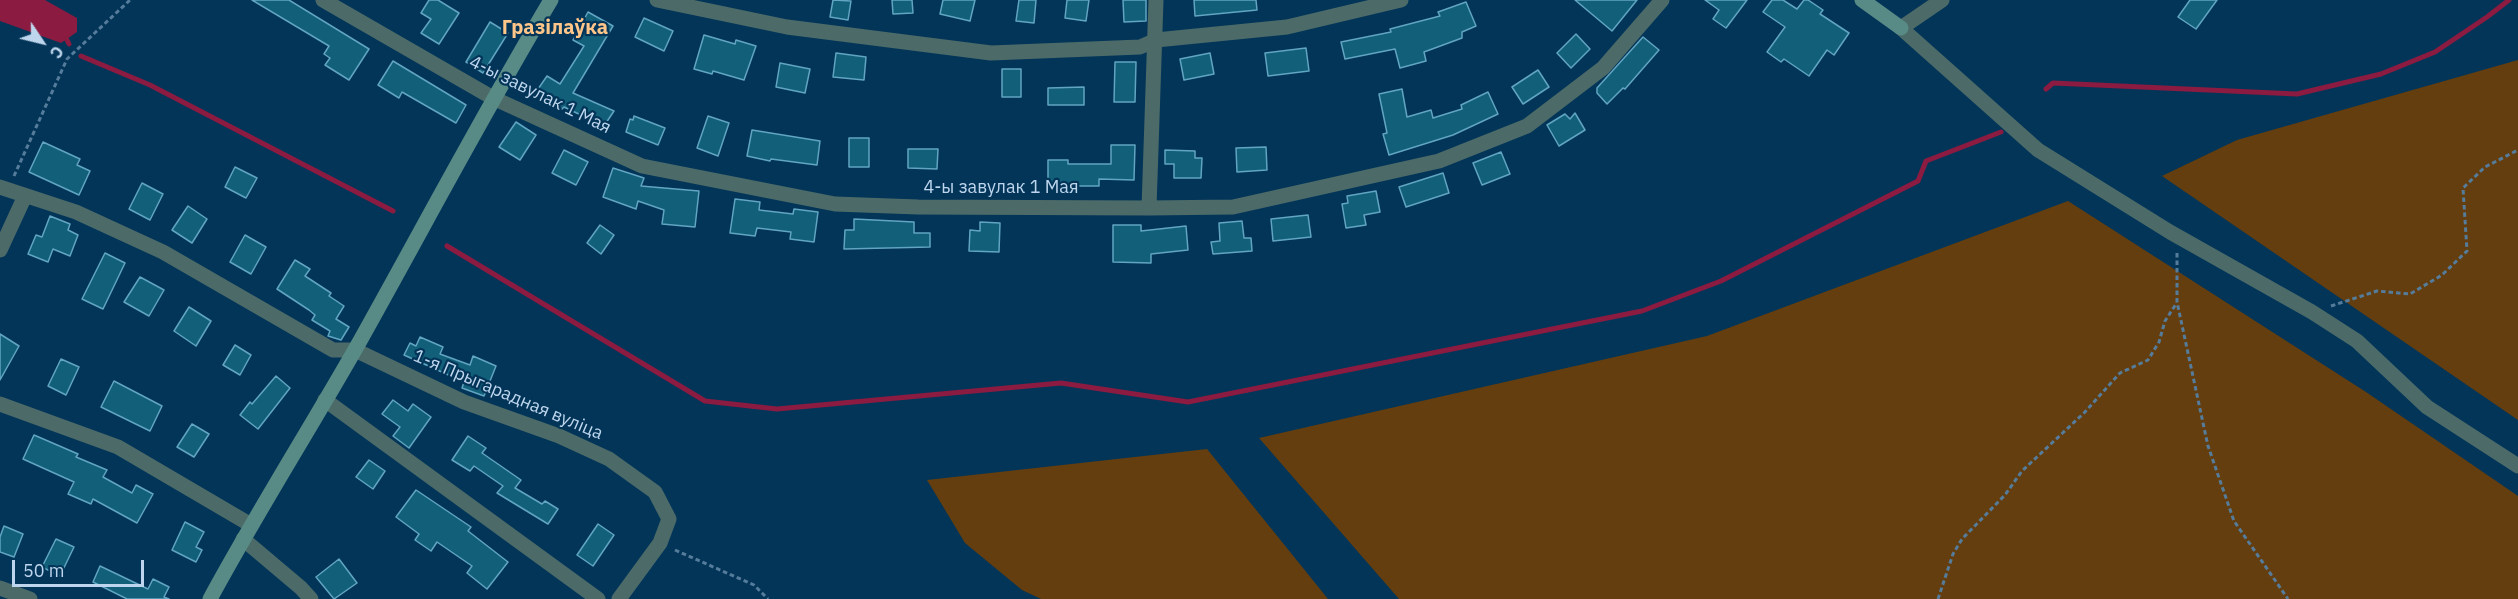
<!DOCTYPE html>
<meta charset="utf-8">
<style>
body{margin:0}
#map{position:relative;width:2518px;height:599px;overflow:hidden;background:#033559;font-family:"IBM Plex Sans",sans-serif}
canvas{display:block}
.north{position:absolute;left:12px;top:12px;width:60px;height:60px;-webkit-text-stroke:4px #033559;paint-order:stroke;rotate:125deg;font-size:16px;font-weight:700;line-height:24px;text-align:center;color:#bed6ed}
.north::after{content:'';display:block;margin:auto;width:21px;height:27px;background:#bed6ed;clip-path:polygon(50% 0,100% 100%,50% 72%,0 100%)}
.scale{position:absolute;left:12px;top:560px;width:132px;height:27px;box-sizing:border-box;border:3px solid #bed6ed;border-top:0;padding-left:8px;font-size:18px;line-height:21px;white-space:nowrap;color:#bed6ed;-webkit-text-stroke:4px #033559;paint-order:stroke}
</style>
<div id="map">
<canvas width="2518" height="599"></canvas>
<div class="north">С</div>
<div class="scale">50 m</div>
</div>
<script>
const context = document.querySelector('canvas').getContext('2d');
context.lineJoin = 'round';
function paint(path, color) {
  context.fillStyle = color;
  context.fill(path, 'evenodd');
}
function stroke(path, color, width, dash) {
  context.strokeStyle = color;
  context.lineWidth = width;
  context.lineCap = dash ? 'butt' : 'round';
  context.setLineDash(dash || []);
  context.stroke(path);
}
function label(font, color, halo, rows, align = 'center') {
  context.font = font + ' "IBM Plex Sans",sans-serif';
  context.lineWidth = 4.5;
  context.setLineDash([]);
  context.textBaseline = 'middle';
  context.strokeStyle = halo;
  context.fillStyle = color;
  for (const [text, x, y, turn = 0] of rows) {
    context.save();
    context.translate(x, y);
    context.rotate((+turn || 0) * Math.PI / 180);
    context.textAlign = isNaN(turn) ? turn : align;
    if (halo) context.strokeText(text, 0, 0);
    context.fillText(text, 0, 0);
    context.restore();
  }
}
paint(new Path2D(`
 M2518,60V420L2162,176L2237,140Z
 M2068,201L2366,392L2518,496V599H1399L1259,438L1707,336Z
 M1207,449L1328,599H1041L1022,590L965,543L927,480Z`), '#643e0e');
paint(new Path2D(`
 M0,0H45L77,18V32L61,43L0,21Z`), '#8b1b40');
stroke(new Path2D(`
 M67,40L69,44
 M81,56L150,85L393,211
 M2046,89L2053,83L2297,94L2381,74L2435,52L2487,17L2509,0
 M447,246L705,401L777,409L1061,383L1188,402L1642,311L1721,281L1918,181L1926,161L2001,132`), '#8b1b40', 5);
const building = new Path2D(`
 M252,0H289L369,49L349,80L325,65L330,58L324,54L329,46Z
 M429,0H438L459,13L439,44L421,33L431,19L421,13Z
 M833,0L851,1L848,20L830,17Z
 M892,0H912L913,13L893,14Z
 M943,0H975L970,21L940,14Z
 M1019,0H1036L1034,23L1016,21Z
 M1067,0H1089L1086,21L1065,18Z
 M1123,0H1146V21L1124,22Z
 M1194,0H1256L1257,10L1195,16Z
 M1575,0H1637L1612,31Z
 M1705,0H1747L1726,28L1713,19L1719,10Z
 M1772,0H1783L1797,9L1804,0H1808L1823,10L1820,14L1849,33L1834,55L1827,50L1809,76L1784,59L1781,62L1767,52L1785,27L1763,12Z
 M2190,0H2217L2196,29L2178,17Z
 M1466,2L1476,26L1462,32V38L1424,52L1426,61L1400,68L1395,49L1345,59L1341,42L1391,32L1390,29L1440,16L1438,12Z
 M588,12L613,26L573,93L614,111L604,126L564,107L562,109L536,92L547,76L560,84L584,46L573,40Z
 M644,18L673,31L664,51L635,37Z
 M490,22L508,33L483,73L466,62Z
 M1576,34L1590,49L1571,68L1557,53Z
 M704,35L735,44L736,40L756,46L744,80L713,71L712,74L694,69Z
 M1643,37L1659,50L1625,89L1623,88L1607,104L1597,93V88Z
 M1306,48L1309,71L1268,76L1265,53Z
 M836,53L866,57L864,80L833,77Z
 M1210,53L1214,74L1184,80L1180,59Z
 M393,61L466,105L456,123L402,92L399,98L378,85Z
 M1115,62H1136L1135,102H1114Z
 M780,63L810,69L805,93L776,87Z
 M1002,69H1021V97H1002Z
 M1538,70L1549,87L1523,104L1512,87Z
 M1084,87V105H1048V88Z
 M1402,89L1407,117L1431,110L1433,118L1462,109L1461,105L1488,92L1498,114L1453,135L1389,155L1383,134L1387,133L1379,94Z
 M1575,113L1585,130L1559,146L1547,125L1565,114L1570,119Z
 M634,116L665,128L658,145L626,132L630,119L633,120Z
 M708,116L729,123L718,156L697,148Z
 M516,122L536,135L520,160L499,147Z
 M752,130L820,141L817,165L771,159L770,161L747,156Z
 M849,138H869V167H849Z
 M43,142L80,159L77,165L90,171L79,195L29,172Z
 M1111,145H1135L1134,180L1099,179V186H1067V190L1052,189V183H1048V160H1068V164H1111Z
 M1266,147L1267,170L1237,172L1236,148Z
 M908,149H938L937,169L908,168Z
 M564,150L588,162L576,185L552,173Z
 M1165,150L1195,151V158H1202L1201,178H1174V164H1165Z
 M1501,152L1510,174L1482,185L1473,163Z
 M235,167L257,178L246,198L225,187Z
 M613,168L644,178L641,186L699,191L695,227L662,224L664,210L638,201L636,209L603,197Z
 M1443,173L1449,193L1406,207L1399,187Z
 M142,183L163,194L150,220L129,209Z
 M1376,191L1380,212L1364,215L1366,225L1346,228L1342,204L1348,203L1347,196Z
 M735,199L760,202L759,210L793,214L794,209L818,212L814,242L790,239L791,232L757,228L755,236L730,233Z
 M188,206L207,219L192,243L172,230Z
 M1308,215L1311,237L1273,241L1271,219Z
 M50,216L70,224L68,230L78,235L70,256L53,249L48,262L28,254L36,235L42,237Z
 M854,219L914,222V233H930V247L844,249L845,230H854Z
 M1242,221L1244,238H1251L1252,251L1213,254L1211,242L1220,241L1219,223Z
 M980,222L1000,223L999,252L969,251L970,230L980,231Z
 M600,225L614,235L601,254L587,243Z
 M1113,225H1141V231L1186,226L1188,250L1151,254V263L1113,262Z
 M245,235L266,247L251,274L230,262Z
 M105,253L125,263L103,309L82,299Z
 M295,260L310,269L305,276L331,293L329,296L344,306L336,319L349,327L341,340L328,336L330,331L312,320L315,315L309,310L277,289Z
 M140,277L164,290L149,316L124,302Z
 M189,307L211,321L196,346L174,331Z
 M0,334L19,346L0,380Z
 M420,337L443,347L440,354L470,365L473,356L496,366L484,396L462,388L464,382L404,355L410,343L416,346Z
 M235,345L251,355L240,375L223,365Z
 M61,359L79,367L66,395L48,386Z
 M276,376L290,388L258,429L240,415L250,402L252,404Z
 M114,381L162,406L150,431L101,407Z
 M393,400L408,411L413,404L431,417L409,448L393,436L400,427L382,414Z
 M192,424L209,434L194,457L177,447Z
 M34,435L78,454L76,457L107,470L103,477L132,493L136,485L153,494L137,523L93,499L91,504L68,494L74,482L23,459Z
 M468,436L486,448L482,453L521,480L515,488L542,504L545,501L558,509L548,524L497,493L503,486L474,466L470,471L452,460Z
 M369,460L385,471L373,489L356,477Z
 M416,490L471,527L468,531L508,562L487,589L467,573L472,566L437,542L431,551L415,540L419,534L396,517Z
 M185,522L204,532L196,547L202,550L196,562L172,550Z
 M598,524L614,535L593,566L577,555Z
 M4,526L23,534L14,557L0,552V537Z
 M56,539L74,547L60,576L42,567Z
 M339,559L357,583L334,599L316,577Z
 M100,566L148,589L153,579L169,587L164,597L169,599H127L93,582Z`);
paint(building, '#125f79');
stroke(building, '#61a5c2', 1.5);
stroke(new Path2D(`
 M14,176L67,59L130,0
 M2177,253V302L2208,446L2234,521L2288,599
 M2331,306L2377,291L2410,294L2442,275L2467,251L2463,188L2485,167L2518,150
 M675,550L754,585L768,599
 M1938,599L1953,554L1962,539L2005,495L2022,471L2084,413L2120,373L2148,360L2159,342L2165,321L2176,304`), '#567c9b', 3, [4.5, 3]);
stroke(new Path2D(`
 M323,0L493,98L642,166L835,204L918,207L1149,208L1233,207L1439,161L1527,126L1603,68L1662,0
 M657,0L787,27L991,53L1140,47L1156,40L1287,27L1401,0
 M1942,0L1901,28L2038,150L2170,232L2312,312L2357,341L2427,407L2518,466
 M0,187L76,212L163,252L333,350H355L464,402L559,436L609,459L655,492L669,519L660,543L619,599
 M1149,208L1156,0
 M0,250L25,196
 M325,400L598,599
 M0,404L118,447L251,525
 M243,539L301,588L311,599
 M0,588L30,599`), '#4c6b68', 15);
stroke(new Path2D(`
 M1862,0L1901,28
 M210,599C256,514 308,432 356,348C421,232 483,114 551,0`), '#588b85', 15);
label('18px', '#bed6ed', '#033559', [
 ["4-ы завулак 1 Мая",540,95,26],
 ["4-ы завулак 1 Мая",1001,188],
 ["1-я Прыгарадная вуліца",508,395,23]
]);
label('bold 20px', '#ffc68a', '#033559', [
 ["Гразілаўка",555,28]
]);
</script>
